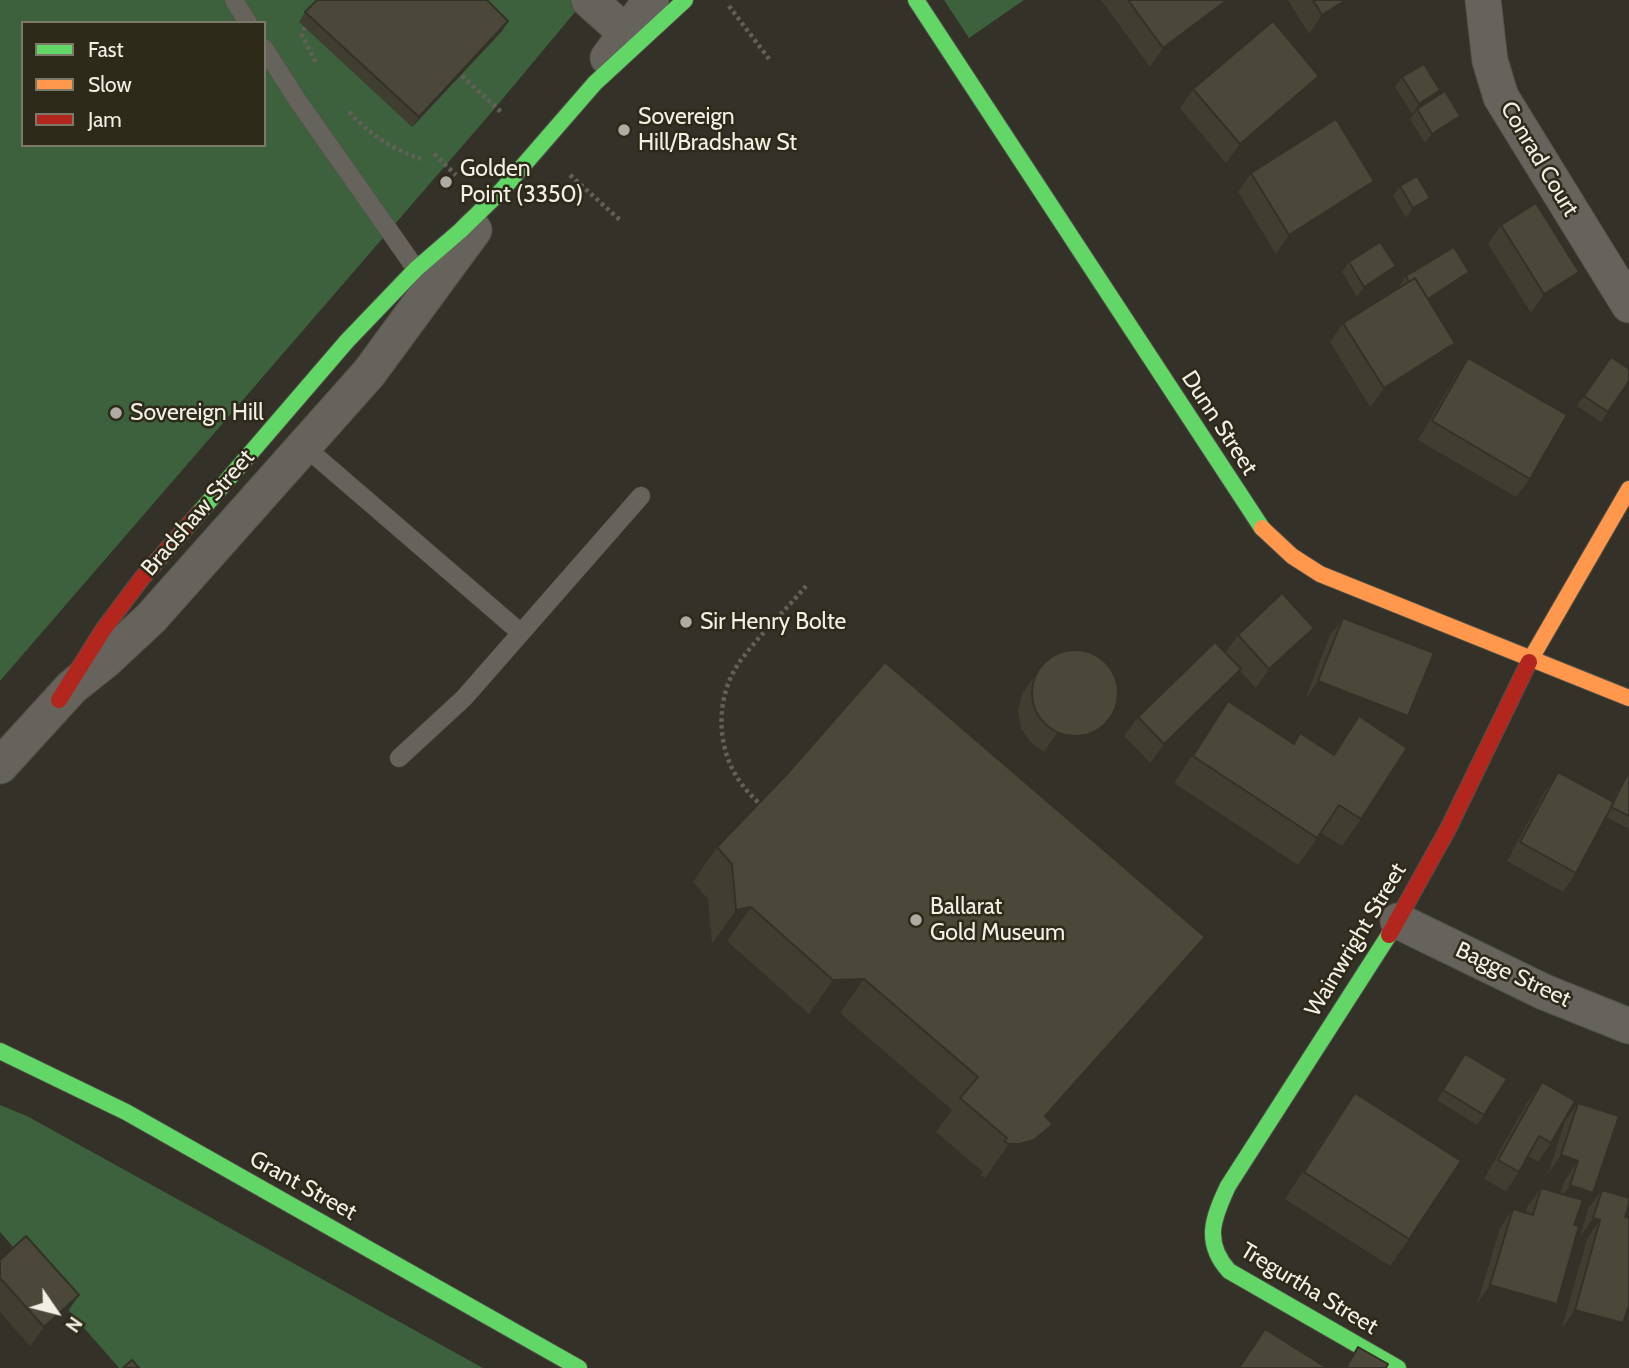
<!DOCTYPE html>
<style>
body{margin:0}
#map{position:relative;width:1629px;height:1368px;overflow:hidden;background:#333128;font-family:Cabin,sans-serif}
canvas{display:block}
.legend{position:absolute;left:21px;top:21px;width:245px;height:126px;box-sizing:border-box;background:#2e2a19;border:2px solid #7c796b;margin:0;padding:9px 12px;list-style:none;font-size:21px;color:#f2f0e5}
.legend li{display:flex;align-items:center;gap:14px;height:35px}
.legend b{width:35px;border:2px solid #7c796b}
.north{position:absolute;left:21px;top:1277px;width:70px;height:70px;-webkit-text-stroke:5px #2e2a19;paint-order:stroke;rotate:125deg;font-size:19px;font-weight:700;line-height:28px;text-align:center;color:#f2f0e5}
.north::after{content:'';display:block;margin:auto;width:24px;height:32px;background:#f2f0e5;clip-path:polygon(50% 0,100% 100%,50% 72%,0 100%)}
</style>
<div id="map">
<canvas width="1629" height="1368"></canvas>
<ul class="legend">
<li><b style="height:9px;background:#63d668"></b>Fast</li>
<li><b style="height:9px;background:#ff974d"></b>Slow</li>
<li><b style="height:9px;background:#b3261e"></b>Jam</li>
</ul>
<div class="north">N</div>
</div>
<script>
const context = document.querySelector('canvas').getContext('2d');
context.lineJoin = 'round';
function paint(path, color) {
  context.fillStyle = color;
  context.fill(path, 'evenodd');
}
function stroke(path, color, width, dash) {
  context.strokeStyle = color;
  context.lineWidth = width;
  context.lineCap = dash ? 'butt' : 'round';
  context.setLineDash(dash || []);
  context.stroke(path);
}
function label(font, color, halo, rows, align = 'center') {
  context.font = font + ' Cabin,sans-serif';
  context.lineWidth = 5;
  context.setLineDash([]);
  context.textBaseline = 'middle';
  context.strokeStyle = halo;
  context.fillStyle = color;
  for (const [text, x, y, turn = 0] of rows) {
    context.save();
    context.translate(x, y);
    context.rotate((+turn || 0) * Math.PI / 180);
    context.textAlign = isNaN(turn) ? turn : align;
    if (halo) context.strokeText(text, 0, 0);
    context.fillText(text, 0, 0);
    context.restore();
  }
}
paint(new Path2D(`
 M0,0H585L490,114L0,681ZM23,23H264V145H23Z
 M944,0H1024L969,38Z
 M0,1105L27,1116L483,1368H119L0,1232Z`), '#3d613c');
const lane = new Path2D(`
 M234,0L248,23
 M264,48L298,101L416,269
 M304,446L521,633
 M399,758L464,698L641,496`);
const street = new Path2D(`
 M589,0L626,33
 M1483,0L1490,61L1501,97L1629,305
 M608,58L651,0
 M0,766L72,687L106,660L151,618L369,373L474,230
 M1398,921L1544,992L1629,1026`);
const fast = new Path2D(`
 M916,0L1262,528
 M199,513L347,341L416,269L460,231L502,190L595,83L685,0
 M1389,935L1228,1186C1213,1218 1203,1242 1229,1271L1398,1368
 M0,1051L126,1112L579,1368`);
const slow = new Path2D(`
 M1262,528L1292,556L1320,574L1629,698
 M1529,662L1629,489`);
const jam = new Path2D(`
 M59,700L103,630L142,578L199,513
 M1389,935L1448,829L1529,662`);
stroke(lane, '#515047', 19);
stroke(street, '#515047', 37);
stroke(fast, '#515047', 18);
stroke(slow, '#515047', 18);
stroke(jam, '#515047', 18);
stroke(new Path2D(`
 M729,6L769,59
 M305,27L302,35L317,65
 M462,76L502,113
 M349,112C372,136 390,148 421,159
 M434,154L456,175
 M570,175L621,221
 M763,807C755,799 747,792 741,783C715,748 715,695 741,660C760,634 785,611 806,586`), '#626059', 4.5, [3.5, 3.5]);
stroke(lane, '#65635c', 18);
stroke(street, '#65635c', 35);
stroke(fast, '#63d668', 16);
stroke(slow, '#ff974d', 16);
stroke(jam, '#b3261e', 16);
paint(new Path2D(`
 M1101,0H1227L1214,19L1150,67Z
 M1288,0H1363L1309,34Z
 M305,12L502,31L412,127L299,22Z
 M1402,77L1460,116L1453,126L1425,143L1410,119L1416,111L1412,114L1395,87Z
 M1193,89L1306,95L1226,163L1180,108Z
 M1251,173L1374,181L1361,200L1276,254L1238,192Z
 M1400,186L1423,207L1406,218L1393,196Z
 M1501,225L1579,272L1566,290L1531,313L1488,244Z
 M1349,262L1389,276L1357,297L1342,272Z
 M1406,276L1463,282L1430,303L1455,343L1442,362L1370,407L1330,342L1343,323L1400,287L1399,286Z
 M1611,357L1629,381L1601,422L1577,406Z
 M1468,358L1530,479L1516,497L1418,440L1455,377Z
 M1343,618L1408,716L1395,735L1375,727L1361,819L1342,846L1321,833L1298,865L1174,783L1228,701L1293,743L1300,733L1333,754L1356,720L1305,700L1329,637Z
 M1314,628L1301,647L1256,688L1240,671L1228,688L1150,763L1124,736L1138,717L1226,652L1238,635Z
 M1045,661L1092,743L1078,753L1061,756L1044,752L1030,742L1021,728L1018,711L1022,694Z
 M1629,771V829L1606,817L1576,873L1563,892L1507,861L1545,791L1558,772L1612,801Z
 M717,847L1205,937L1181,971L1048,1120L1029,1158L1010,1175L996,1178H985L980,1175L983,1172L936,1132L952,1110L840,1013L809,1014L727,941L712,944L708,899L693,882Z
 M1465,1054L1484,1115L1477,1125L1437,1100Z
 M1542,1082L1551,1143L1538,1162L1528,1156L1519,1172L1506,1191L1484,1179L1528,1101Z
 M1355,1093L1409,1239L1390,1266L1285,1199L1336,1120Z
 M1578,1103L1593,1193L1580,1212L1579,1211L1543,1323L1477,1304L1500,1228L1513,1209L1526,1213L1527,1207L1541,1188L1560,1194L1565,1180L1548,1174L1565,1121Z
 M1602,1190L1625,1217L1629,1218V1331L1620,1328L1610,1342L1562,1328L1587,1239L1580,1237L1588,1209Z
 M0,1260L66,1314L30,1346L0,1312Z`), '#403e31');
paint(new Path2D(`
 M1227,0L1214,19L1150,67L1163,48Z
 M1346,0H1363L1309,34L1322,15Z
 M508,21L502,31L412,127L419,117Z
 M1319,76L1306,95L1226,163L1240,144Z
 M1440,90L1433,100L1417,109L1412,114L1419,104Z
 M1460,116L1453,126L1425,143L1432,134Z
 M1374,181L1361,200L1276,254L1289,235Z
 M1430,198L1423,207L1406,218L1413,208Z
 M1396,266L1389,276L1357,297L1364,287Z
 M1469,272L1463,282L1415,312L1422,302Z
 M1579,272L1566,290L1531,313L1544,294Z
 M1455,343L1442,362L1370,407L1384,388Z
 M1314,628L1301,647L1256,688L1269,669Z
 M1241,669L1228,688L1150,763L1164,744Z
 M1318,681L1408,716L1395,735L1305,700Z
 M1105,725L1092,743L1078,753L1061,756L1044,752L1057,733Z
 M751,907L727,941L712,944L736,910Z
 M1205,937L1181,971L1029,1141L1053,1124L1029,1158L1010,1175L996,1178H985L1009,1144L1045,1116Z
 M864,979L840,1013L809,1014L833,980Z
 M1561,1155L1578,1161L1565,1180L1548,1174Z
 M1570,1185L1593,1193L1580,1212L1557,1204Z
 M1593,1218L1600,1220L1587,1239L1580,1237Z
 M1490,1285L1557,1304L1543,1323L1477,1304Z
 M79,1295L66,1314L30,1346L44,1327Z
 M1629,1308V1331L1620,1328L1610,1342L1562,1328L1575,1310Z`), '#343228');
const building = new Path2D(`
 M317,0H487L508,21L419,117L305,12Z
 M1128,0H1227L1163,48Z
 M1313,0H1346L1322,15Z
 M1273,21L1319,76L1240,144L1193,89Z
 M1424,64L1440,90L1419,104L1402,77Z
 M1445,91L1460,116L1432,134L1417,109Z
 M1336,119L1374,181L1289,235L1251,173Z
 M1417,176L1430,198L1413,208L1400,186Z
 M1536,203L1579,272L1544,294L1501,225Z
 M1380,242L1396,266L1364,287L1349,262Z
 M1454,247L1469,272L1428,299L1415,278L1409,282L1406,276Z
 M1415,278L1455,343L1384,388L1343,323Z
 M1611,357L1629,369V381L1608,412L1584,396Z
 M1468,358L1567,415L1530,479L1432,421Z
 M1282,593L1314,628L1269,669L1238,635Z
 M1343,618L1434,653L1408,716L1318,681Z
 M1215,642L1241,669L1164,744L1138,717Z
 M1032 693a43 43 0 1 1 86 0a43 43 0 1 1-86 0Z
 M885,662L1205,937L1045,1116L1053,1124L1034,1140L1020,1144H1009L1004,1141L1007,1138L960,1098L978,1077L864,979L833,980L751,907L736,910L732,864L717,847L788,773Z
 M1228,701L1294,744L1300,733L1334,755L1359,716L1407,748L1361,819L1339,805L1317,838L1193,756Z
 M1629,771V816L1611,807Z
 M1558,772L1614,802L1576,873L1520,842Z
 M1465,1054L1507,1079L1484,1115L1443,1090Z
 M1542,1082L1575,1101L1551,1143L1539,1136L1519,1172L1498,1160Z
 M1355,1093L1461,1161L1409,1239L1304,1172Z
 M1578,1103L1619,1116L1593,1193L1570,1185L1578,1161L1561,1155Z
 M1541,1188L1583,1200L1574,1225L1579,1226L1557,1304L1490,1285L1513,1209L1533,1215Z
 M1602,1190L1629,1198V1204L1625,1217L1629,1218V1308H1628L1623,1323L1575,1310L1600,1220L1593,1218Z
 M26,1236L79,1295L44,1327L0,1278V1260Z
 M1265,1329L1327,1368H1239Z
 M1358,1347L1388,1364L1386,1368H1346Z
 M132,1360L139,1368H123Z`);
paint(building, '#4b4839');
stroke(building, '#343228', 2);
for (const [x, y, r, color] of [
 [624,130,7,"#afada3"],
 [446,182,7,"#afada3"],
 [116,413,7,"#afada3"],
 [686,622,7,"#afada3"],
 [916,920,7,"#afada3"]
]) {
  const dot = new Path2D();
  dot.arc(x, y, r, 0, 2 * Math.PI);
  context.fillStyle = color;
  context.fill(dot);
  stroke(dot, '#2e2a19', 2.5);
}
label('23px', '#f2f0e5', '#2e2a19', [
 ["Sovereign",638,117],
 ["Hill/Bradshaw St",638,143],
 ["Golden",460,169],
 ["Point (3350)",460,195],
 ["Sovereign Hill",130,413],
 ["Sir Henry Bolte",700,622],
 ["Ballarat",930,907],
 ["Gold Museum",930,933]
], 'left');
label('23px', '#f2f0e5', '#2e2a19', [
 ["Conrad Court",1539,159,59],
 ["Dunn Street",1219,423,57],
 ["Bradshaw Street",198,513,-49],
 ["Wainwright Street",1356,940,-59],
 ["Bagge Street",1513,975,25],
 ["Grant Street",303,1186,29],
 ["Tregurtha Street",1309,1289,31]
]);
</script>
